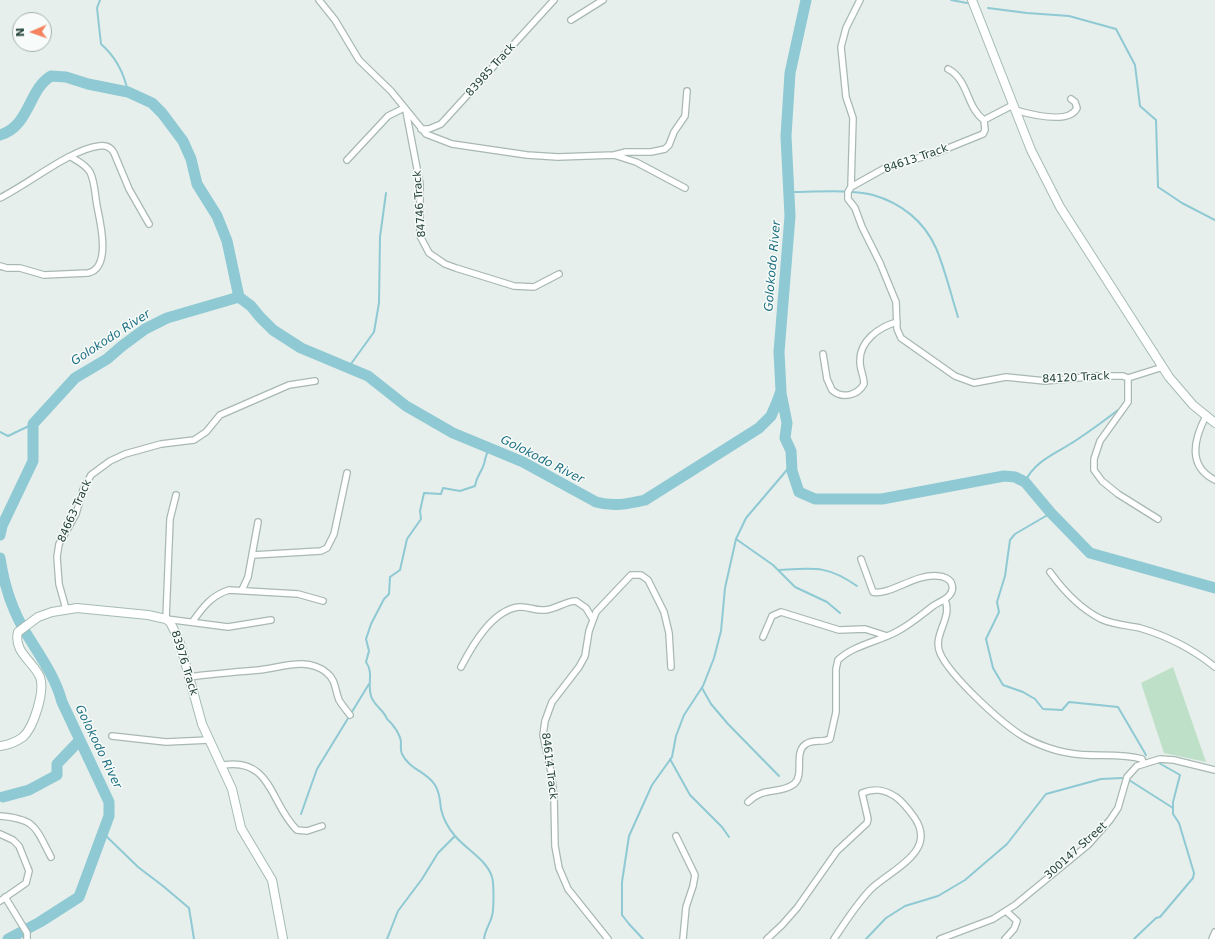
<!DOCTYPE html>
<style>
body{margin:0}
#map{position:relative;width:1215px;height:939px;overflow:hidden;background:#e6efeb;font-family:"DejaVu Sans",sans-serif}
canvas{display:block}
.north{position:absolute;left:12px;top:12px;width:40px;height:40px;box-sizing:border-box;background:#f7fbf9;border:1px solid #a3b1ad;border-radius:50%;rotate:268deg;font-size:11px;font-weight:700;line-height:16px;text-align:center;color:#24423a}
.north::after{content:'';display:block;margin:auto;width:14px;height:18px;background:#f4845f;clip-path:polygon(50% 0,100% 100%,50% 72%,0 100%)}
</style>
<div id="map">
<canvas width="1215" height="939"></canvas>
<div class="north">N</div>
</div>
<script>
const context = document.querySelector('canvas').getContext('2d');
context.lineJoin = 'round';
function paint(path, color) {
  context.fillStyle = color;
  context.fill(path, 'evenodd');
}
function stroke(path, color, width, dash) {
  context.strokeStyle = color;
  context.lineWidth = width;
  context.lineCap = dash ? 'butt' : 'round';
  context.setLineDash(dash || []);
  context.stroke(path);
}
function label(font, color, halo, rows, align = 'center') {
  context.font = font + ' "DejaVu Sans",sans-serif';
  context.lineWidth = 3;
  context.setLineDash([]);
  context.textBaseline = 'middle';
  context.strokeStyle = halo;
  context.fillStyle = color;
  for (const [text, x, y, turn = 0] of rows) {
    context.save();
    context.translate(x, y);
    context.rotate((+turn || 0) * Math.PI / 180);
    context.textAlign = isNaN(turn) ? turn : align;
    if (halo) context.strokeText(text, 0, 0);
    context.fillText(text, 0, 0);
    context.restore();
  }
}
paint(new Path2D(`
 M1173,667L1206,762L1164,753L1141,683Z`), '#bfe0c8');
stroke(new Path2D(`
 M100,0L97,8L101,44C116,57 124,73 128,92
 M951,0L967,3
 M988,8L1027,13L1069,16L1116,29L1135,65L1140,106L1156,120L1158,187L1182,203L1215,220
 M788,192C810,192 854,189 873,195C901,203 924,221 936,248C945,269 951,295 958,317
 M348,368L374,332L379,303L380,237L386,193
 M0,432L8,436L33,424
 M1025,482C1034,461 1057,453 1075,441C1090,431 1104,421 1118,410
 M1051,513L1015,534L1010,540L1005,576L997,602L999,612L986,639L993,668L1003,685L1023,692L1035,699L1043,709L1062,710L1069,702L1118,707L1146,755
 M736,539L773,565L795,587L827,602L840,613
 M779,570C814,568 827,565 857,586
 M702,688L711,704L728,724L779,776
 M670,759L690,795L722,827L729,837
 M1129,780L1173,808
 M301,814L317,769L369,684
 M103,833L138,867L163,886L189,908L194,939
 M387,939L398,911L422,879L438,853L455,836
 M484,939C485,930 490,924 492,916C494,909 494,883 492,877C487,860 466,849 455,836C449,829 443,818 441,809C440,800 440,793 435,785C427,772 409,769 402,754C400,750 401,747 401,742C400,734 393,724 387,719C384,710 374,706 371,696C367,684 374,673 366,662L369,651L366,639L371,624L384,599L389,594L390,577L400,570L407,539L421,519L420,511L424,493L441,494L443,488L460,491L475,486C477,474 481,474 484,464C486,457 485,454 490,448
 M643,939L629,924L622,915V882L629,836L652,785L672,757L676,736L684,715L703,686L714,658L721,631L725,588L736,539L746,518L792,464
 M866,939L886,918L905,906L938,896L965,880L1007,844L1046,794L1101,779L1122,778
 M1134,939L1156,918L1160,917L1193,878L1194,873L1179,823L1173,814V802L1180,775L1159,763`), '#8ec9d4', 2);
stroke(new Path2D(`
 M0,135C30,126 28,90 51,76L66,77L88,84L128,92L152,103L162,113L183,141L191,159L197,184L217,216L227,241L239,297
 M781,393L787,423L785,438L791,451L792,471L799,492L815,499H882L1004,476L1015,477L1025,482L1051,513L1090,553L1215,588
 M0,535L2,526L33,461V424L75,378L107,359L122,346L145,329L167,318L239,297L251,306L260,317L273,330L301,348L368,376L406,406L453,433L523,462L596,502C613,507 628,504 645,500L759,428L771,416L777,402L781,391L779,352L790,216L786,136L790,73L806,0
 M0,558C4,585 12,610 26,633C40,656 55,676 62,702L109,802V816L79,897L40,922L8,939
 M3,797L29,790L57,775V764L79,741`), '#8ec9d4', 11);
const street = new Path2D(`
 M319,0L335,20L359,60L391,91L426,134L452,144L527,155L558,157L614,155L636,162L685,188
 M571,20L603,0
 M948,69C969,80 966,107 984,120L1013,105
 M1015,110C1029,114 1069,125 1077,108L1075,102L1071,99
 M406,111L420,184V236L429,253L445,264L456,268L514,286L534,287L559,274
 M984,120L985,130L983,134L936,153L885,168L851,187L848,192V199L855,208L862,227L880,263L896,302L897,329L901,338L955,376L974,383L1006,377L1045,381L1098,376H1123L1128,378L1163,367
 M421,129H429L441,124L554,0
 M614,155L626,152H651L665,149L669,145L674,132L685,116L687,91
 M347,160L388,116L404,108
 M851,187L853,118L846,97L841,47L846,28L860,0
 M0,198C27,185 71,149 99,146C106,145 111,147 114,153L129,189L149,224
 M0,266L7,268H20L44,275L88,273C112,268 100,221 97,206C95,195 95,182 90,172C86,165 78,161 71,157
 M823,354L827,379L832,390C842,399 857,396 864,384C864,376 860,370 860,362C859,341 879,327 897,322
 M1128,378V402L1100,441L1094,459V470L1102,481L1118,494L1158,519
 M1206,416C1194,439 1187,466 1215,480
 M176,495L170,519L166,619L228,627L271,620
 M253,555L321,551L327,548L334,534L347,473
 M1050,572C1063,590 1081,609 1101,619C1114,625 1127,625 1140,628C1167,636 1194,650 1215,667
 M242,590L248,577L258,522
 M945,600C953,618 932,635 940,653C950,676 1002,724 1024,737C1036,744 1055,751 1069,753C1093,758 1118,752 1142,759L1143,764
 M66,609L59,584L57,557L59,544L76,514L83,490L91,475L110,461L125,454L161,444L194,440L206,432L220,415L289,385L315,381
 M193,621C203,607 212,595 229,590L298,594L323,601
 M763,637L772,616L781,612L839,630L865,629L887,636
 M461,667C472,646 492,610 519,607C528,606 535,611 544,610C555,610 565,601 576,601L586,608L592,618
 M188,677C212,674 235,672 259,670C281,668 307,656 327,673C336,680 335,690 339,700C342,705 346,710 350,715
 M112,736L166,742L209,740
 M223,765C272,757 270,804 297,830L307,831L322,826
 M748,802C764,786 779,795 794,784C805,775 793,752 806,744C813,739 823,743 830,739L836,712V669L838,660C854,645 877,642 896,632C910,625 921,615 933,606C940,601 955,597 952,585C951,579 943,576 938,576C916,573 889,596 873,592L861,559
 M0,816C36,819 35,827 51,857
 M0,834L13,840L19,846L29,871L26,883L0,901
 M676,836L695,875L693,886L686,907L683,939
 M5,897L27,933V939
 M608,939L568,889L559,868L555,846L554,797L551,772L543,735L545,721L552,702L579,667L585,656L589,631L596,612L631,575H641L648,580L664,612L669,633L671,667
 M767,939L782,925L797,908L837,851L867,823L868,819L862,793C874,788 884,789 896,797C903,802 909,810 914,817C939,852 890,870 870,890C856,905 845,922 834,939
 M940,939L993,919L1015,905L1088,845L1110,820L1118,808L1127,777L1137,766L1160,759L1174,760L1215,770
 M1005,939L1014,929L1017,921L1006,911
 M1212,939L1215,932`);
const secondary = new Path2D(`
 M972,0L1031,150L1060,207L1169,377L1193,405L1215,423
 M0,746C8,745 16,742 23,737C34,727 45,691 40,677C33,661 13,652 18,632L38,617L52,612L77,608L148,615L166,619L170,622L179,640L202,724L232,789L241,828L272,880L283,939`);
stroke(street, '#a8b8b2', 8);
stroke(secondary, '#a4bbb3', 10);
stroke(street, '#fff', 5.5);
stroke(secondary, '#fff', 8);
label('11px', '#24423a', '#f7fbf9', [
 ["83985 Track",491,70,-48],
 ["84613 Track",916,159,-19],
 ["84746 Track",420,204,-94],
 ["84120 Track",1076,378,-3],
 ["84663 Track",75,511,-66],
 ["83976 Track",184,663,73],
 ["84614 Track",549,766,83],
 ["300147 Street",1076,851,-42]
]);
label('italic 12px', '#1c6f80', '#f7fbf9', [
 ["Golokodo River",773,266,-85],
 ["Golokodo River",111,338,-33],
 ["Golokodo River",542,460,27],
 ["Golokodo River",98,747,64]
]);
</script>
